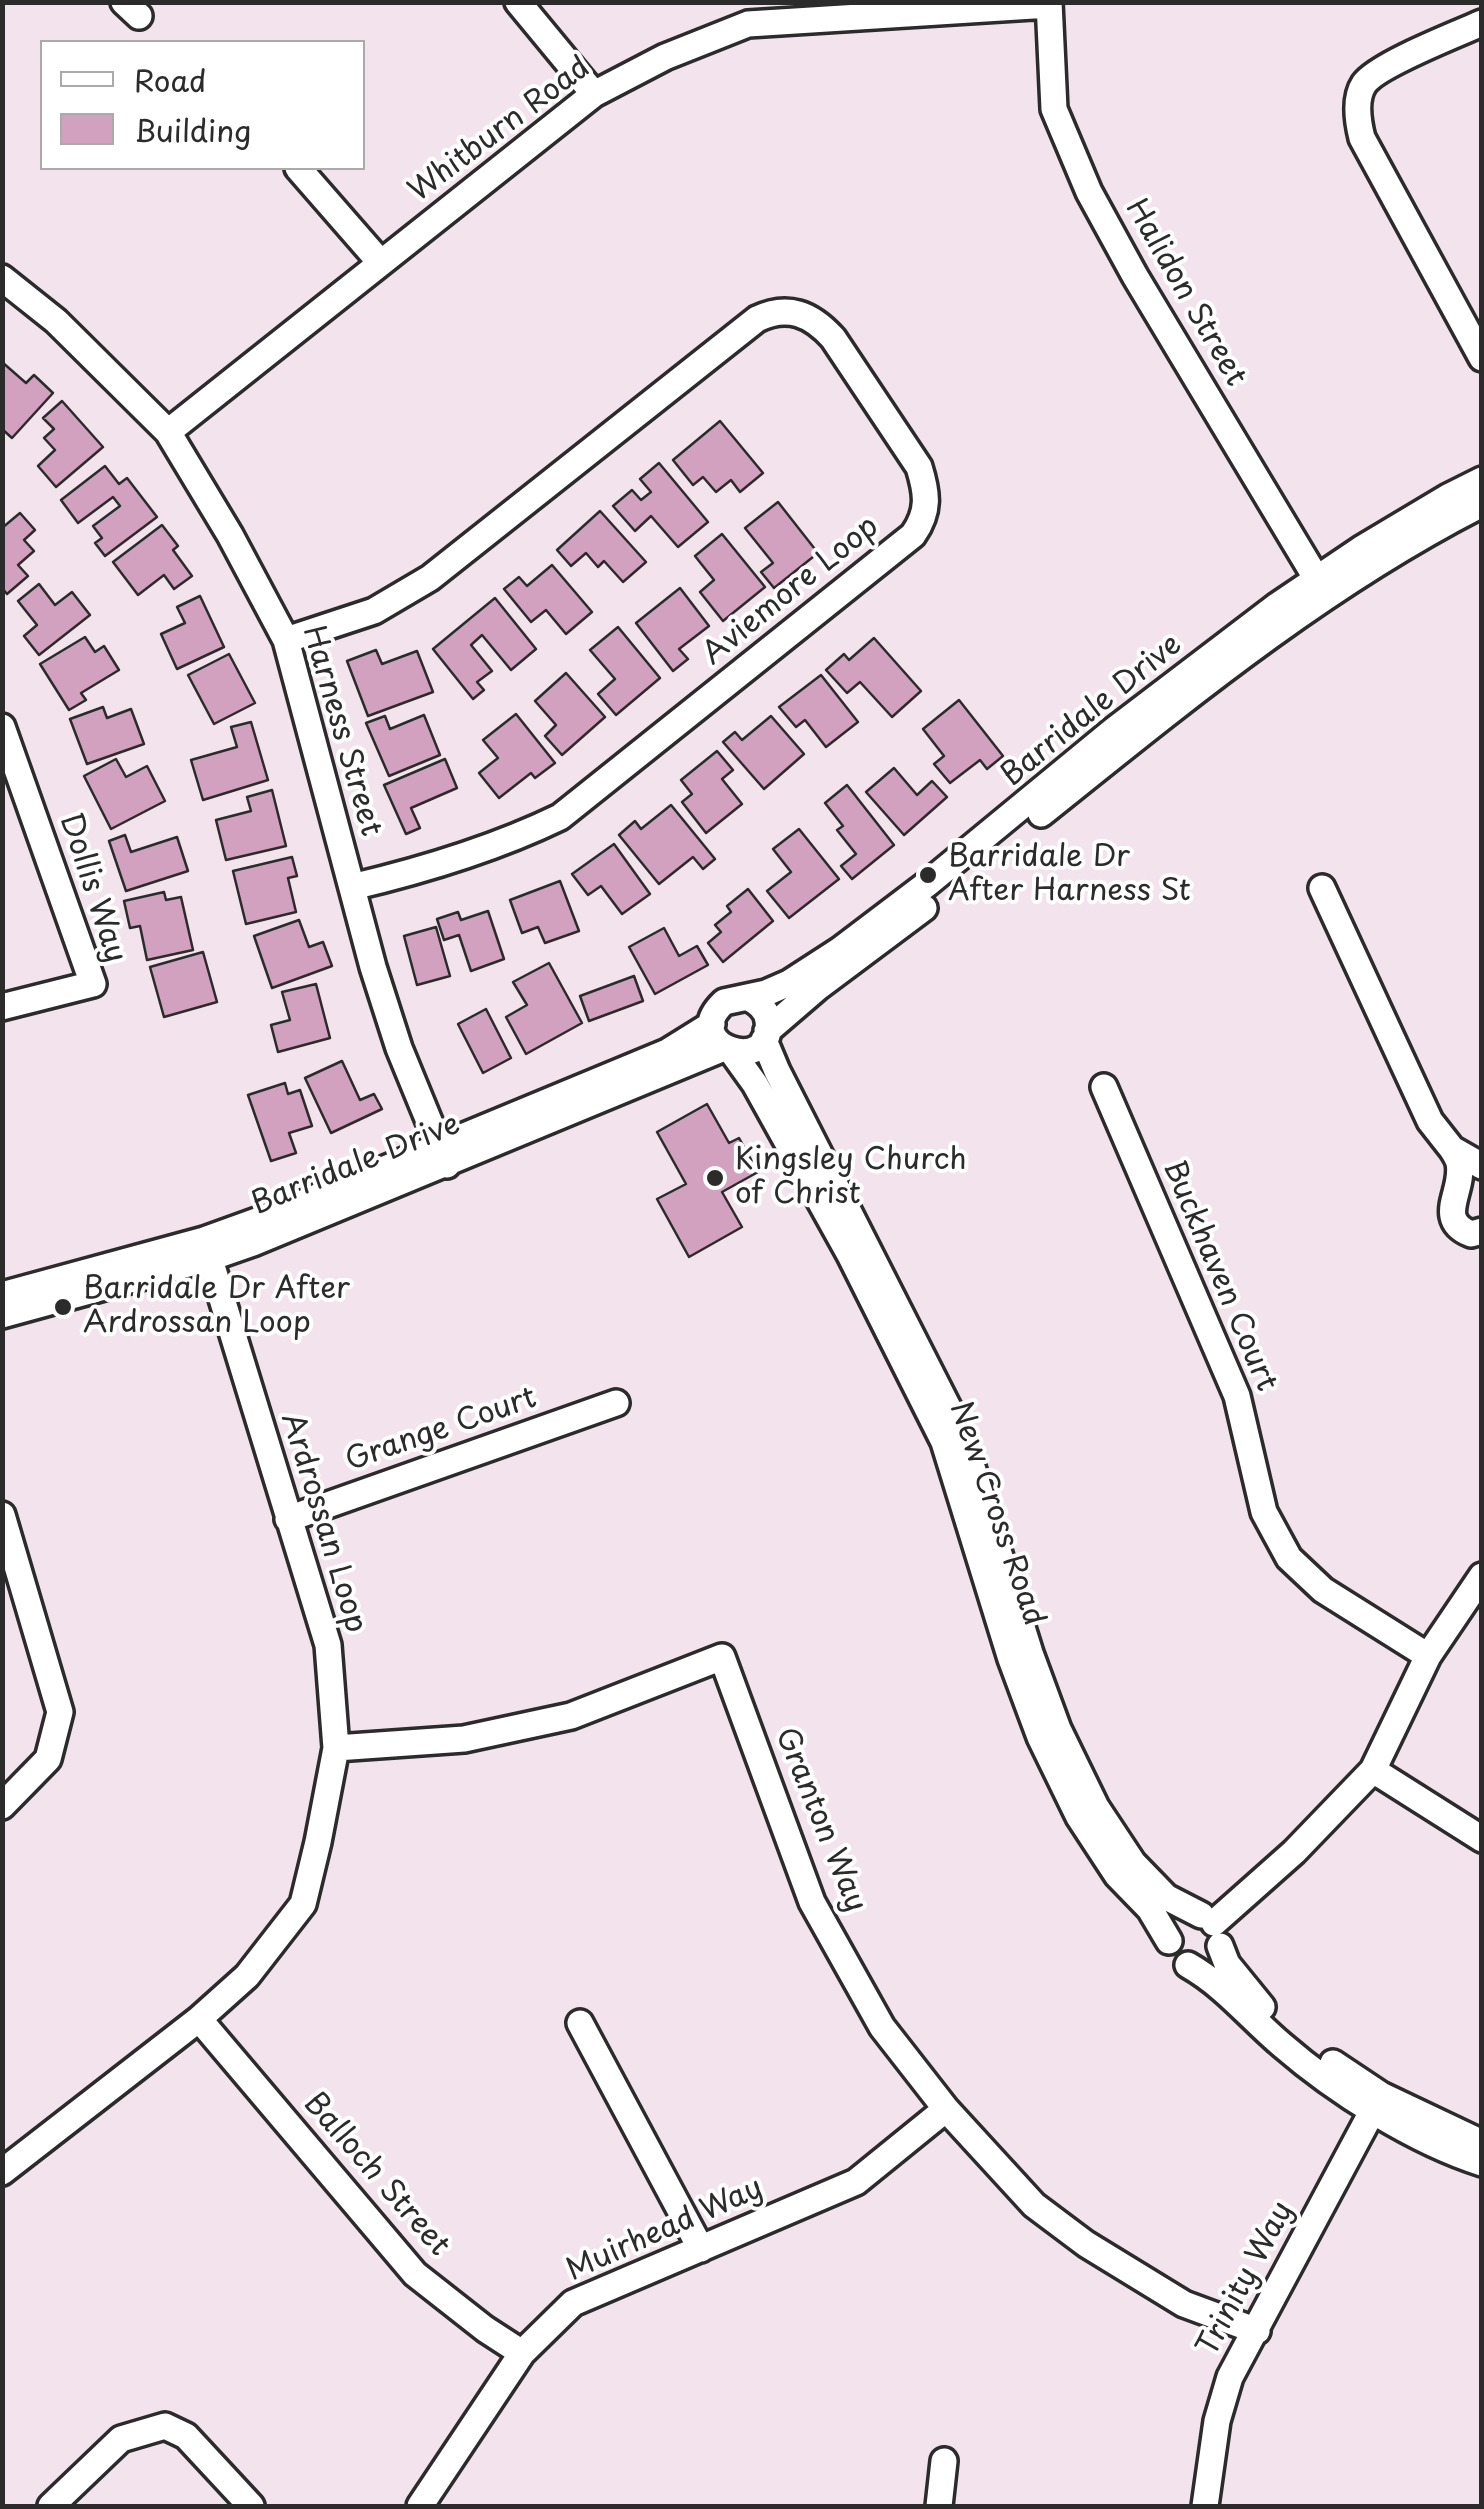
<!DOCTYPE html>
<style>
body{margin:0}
#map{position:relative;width:1484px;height:2509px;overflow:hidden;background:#f2e3ec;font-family:"Playpen Sans",sans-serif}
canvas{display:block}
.frame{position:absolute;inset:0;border:5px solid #2b2b2b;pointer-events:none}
.legend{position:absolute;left:40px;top:40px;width:325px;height:130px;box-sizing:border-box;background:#fff;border:2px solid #aaa;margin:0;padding:12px 18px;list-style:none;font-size:30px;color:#2b2b2b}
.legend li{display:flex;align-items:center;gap:20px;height:50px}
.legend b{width:50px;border:2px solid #aaa}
</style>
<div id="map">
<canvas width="1484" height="2509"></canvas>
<div class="frame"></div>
<ul class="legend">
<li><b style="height:12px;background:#fff"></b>Road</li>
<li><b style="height:28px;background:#d2a1bf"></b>Building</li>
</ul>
</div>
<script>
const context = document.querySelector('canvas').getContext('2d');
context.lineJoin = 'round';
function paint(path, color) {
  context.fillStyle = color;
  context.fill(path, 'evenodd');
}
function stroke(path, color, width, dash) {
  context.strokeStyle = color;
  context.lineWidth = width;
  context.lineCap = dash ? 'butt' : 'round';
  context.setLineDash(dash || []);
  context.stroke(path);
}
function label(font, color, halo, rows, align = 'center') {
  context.font = font + ' "Playpen Sans",sans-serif';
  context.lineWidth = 8;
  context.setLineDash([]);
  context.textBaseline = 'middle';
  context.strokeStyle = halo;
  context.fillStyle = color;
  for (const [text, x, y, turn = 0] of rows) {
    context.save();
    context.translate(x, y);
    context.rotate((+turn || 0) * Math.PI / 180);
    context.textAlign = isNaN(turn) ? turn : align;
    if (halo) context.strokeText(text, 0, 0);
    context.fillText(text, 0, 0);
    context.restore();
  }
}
const building = new Path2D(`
 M2,362L26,383L34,375L53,393L12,438L2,429Z
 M62,401L103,447L56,487L38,466L55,450L44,438L54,429L43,418Z
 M720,421L763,473L740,492L731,480L716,492L703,477L693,485L673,460Z
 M659,463L708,522L678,547L651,516L635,531L613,506L632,490L641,500L651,492L640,479Z
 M105,466L119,484L127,478L157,517L105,556L95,543L102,538L93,526L120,506L113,497L78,523L61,500Z
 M778,502L818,553L774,588L761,572L773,563L745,528Z
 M600,511L646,562L623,582L604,561L598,567L586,553L571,566L557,550Z
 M20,513L35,530L24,540L34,551L18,565L28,576L7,594L2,588V528Z
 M162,525L178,546L173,550L192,576L174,589L164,575L138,595L113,562Z
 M722,534L765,587L723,621L700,592L714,580L695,556Z
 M552,565L592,612L566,634L546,610L531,622L504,589L519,577L527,586Z
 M39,584L55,605L72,592L90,615L39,655L24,636L37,625L18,601Z
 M680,588L709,626L679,649L688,659L673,671L636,623Z
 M200,596L224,647L177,669L161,634L185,623L177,607Z
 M495,598L536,649L511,670L482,635L471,645L492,671L477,682L484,690L473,699L433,649Z
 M618,627L660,678L616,715L598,694L615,679L590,650Z
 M85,637L95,652L104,646L119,670L81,693L86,700L69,710L40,664Z
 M874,638L921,691L892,717L860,682L847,693L826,670L844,654L849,660Z
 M376,650L382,664L417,651L433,692L368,716L347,661Z
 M229,654L255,703L214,724L188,675Z
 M566,673L605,717L562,755L545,736L556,725L535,701Z
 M821,675L858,722L826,747L805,720L796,727L779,707Z
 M959,700L1003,756L987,769L980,760L950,783L934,764L944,756L923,729Z
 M103,707L107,718L131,709L144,744L87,764L70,719Z
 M516,714L555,763L535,778L531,773L499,798L479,773L498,758L483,740Z
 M424,715L440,755L389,776L366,723L385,716L390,729Z
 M771,716L804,754L764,789L723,742L735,732L742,740Z
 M251,722L268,780L203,800L191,760L237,747L231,727Z
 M717,751L733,770L722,779L742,804L706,833L682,802L692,794L681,780Z
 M116,759L126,777L147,766L165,801L111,829L84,776Z
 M445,759L457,788L411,808L420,828L406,834L384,785Z
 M894,768L917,795L932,781L947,797L904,835L866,792Z
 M847,785L894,845L852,879L841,866L856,854L837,830L843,826L825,803Z
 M272,790L286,846L226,860L216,820L251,811L247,797Z
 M671,805L715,859L703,869L693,857L659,884L619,835L635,821L641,829Z
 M799,829L839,879L789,918L767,891L791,872L773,849Z
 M125,835L131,852L177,837L188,871L126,891L109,841Z
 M614,844L650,894L622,914L601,886L588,895L572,874Z
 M292,857L297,876L288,878L296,912L246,924L233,871Z
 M560,881L579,931L545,943L538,927L522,933L510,900Z
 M748,889L773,921L723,962L708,943L721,932L715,925L731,912L727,906Z
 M164,892L166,900L181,897L193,950L147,960L140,926L130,928L124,901Z
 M488,911L504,959L471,971L459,935L444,940L437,919L458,912L461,920Z
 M299,920L309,947L323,942L332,966L272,988L254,936Z
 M436,927L450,976L417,985L404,936Z
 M664,928L679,956L697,946L708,965L655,994L629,947Z
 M203,952L217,1002L164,1017L150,967Z
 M549,963L582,1023L526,1054L506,1017L527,1005L513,982Z
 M634,976L643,1001L589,1021L580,996Z
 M316,984L330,1038L278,1052L271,1025L290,1020L282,992Z
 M486,1009L511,1058L483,1073L458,1024Z
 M342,1061L360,1100L374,1094L382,1109L331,1133L305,1078Z
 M285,1083L288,1094L300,1090L312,1126L289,1133L296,1153L271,1161L248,1095Z
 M707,1104L729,1143L739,1138L758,1172L722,1192L742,1227L689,1257L657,1199L686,1184L657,1132Z`);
paint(building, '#d2a1bf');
stroke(building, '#2b2b2b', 2.5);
const minor = new Path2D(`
 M124,2L139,16
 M518,2L594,94
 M1049,2L1054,109L1089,192L1135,276L1324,591
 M1482,23C1457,34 1377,65 1364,84C1354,99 1358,122 1362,138L1482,358
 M298,168L380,262
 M2,278L56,321L168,432L230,535L286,640L373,967L399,1048L447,1165
 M168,432L594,94L665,57L748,24L1049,5
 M286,640L374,611L430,578L757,319C788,304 811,314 833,338L919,467C927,493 930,511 913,535L560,817C494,849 424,870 352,887
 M2,727L93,984L2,1007
 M1041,814C1181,702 1321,586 1482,504
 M1322,888L1430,1121L1452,1149L1482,1166
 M749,998C759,1003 767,1010 768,1021C775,1077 676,1047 724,1002L766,993L789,983L840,950L927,884L1114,730L1278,605L1361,549L1448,497L1482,480
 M767,1031L817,988L924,908
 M764,1040L777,1071L962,1435L1030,1653L1058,1729L1096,1807L1133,1863L1166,1897L1201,1915
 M732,1052L755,1084L850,1255L944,1442L1011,1659L1040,1737L1079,1817L1117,1875L1150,1909L1169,1941
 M1104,1087L1237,1396L1264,1512L1289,1558L1323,1590L1428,1656
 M1452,1149C1455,1154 1458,1158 1459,1163C1465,1191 1434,1219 1471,1234L1482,1231
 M2,1295L204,1240L276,1214L667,1052L712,1024
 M2,1315L210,1258L253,1243L724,1048
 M2,1515L60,1712L48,1759L2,1806
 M288,1519L616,1403
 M336,1748L464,1739L571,1716L722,1657L812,1902L882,2027L946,2109L1034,2205L1086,2244L1184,2304L1257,2331
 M1373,1770L1482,1839
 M1214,1923L1294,1852L1373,1770L1428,1656L1482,1576
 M1220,1946L1227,1964L1262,2007
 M1188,1965C1225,1986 1250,2018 1282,2045C1335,2091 1415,2142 1482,2163
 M199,2019L415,2274L485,2329L522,2353
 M580,2023L701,2249
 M1333,2063L1381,2095L1482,2143
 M2,2172L199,2019L247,1976L303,1904L318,1842L336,1748L328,1645L204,1240
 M51,2506L121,2439L165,2426L186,2436L251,2506
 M420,2506L522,2353L573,2303L856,2182L946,2109
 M939,2506L944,2461
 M1205,2506L1217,2421L1230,2377L1381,2095`);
stroke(minor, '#2b2b2b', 32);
stroke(minor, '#fff', 25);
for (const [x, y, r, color] of [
 [928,875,10,"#2b2b2b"],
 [715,1178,10,"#2b2b2b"],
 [63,1307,10,"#2b2b2b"]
]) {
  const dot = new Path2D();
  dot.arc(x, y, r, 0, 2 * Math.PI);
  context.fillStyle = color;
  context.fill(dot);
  stroke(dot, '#fff', 4);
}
label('30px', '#2b2b2b', '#fff', [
 ["Whitburn Road",500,130,-37],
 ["Halidon Street",1185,293,60],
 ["Aviemore Loop",791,591,-39],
 ["Barridale Drive",1092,711,-39],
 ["Harness Street",341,731,74],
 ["Dollis Way",92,888,72],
 ["Barridale Drive",356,1165,-22],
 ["Buckhaven Court",1219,1276,67],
 ["Grange Court",441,1430,-19],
 ["New Cross Road",996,1514,71],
 ["Ardrossan Loop",323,1523,73],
 ["Granton Way",820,1820,68],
 ["Balloch Street",376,2175,49],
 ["Muirhead Way",665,2230,-24],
 ["Trinity Way",1246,2279,-62]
]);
label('30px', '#2b2b2b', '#fff', [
 ["Barridale Dr",948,858],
 ["After Harness St",948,892],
 ["Kingsley Church",735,1161],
 ["of Christ",735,1195],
 ["Barridale Dr After",83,1290],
 ["Ardrossan Loop",83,1324]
], 'left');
</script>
